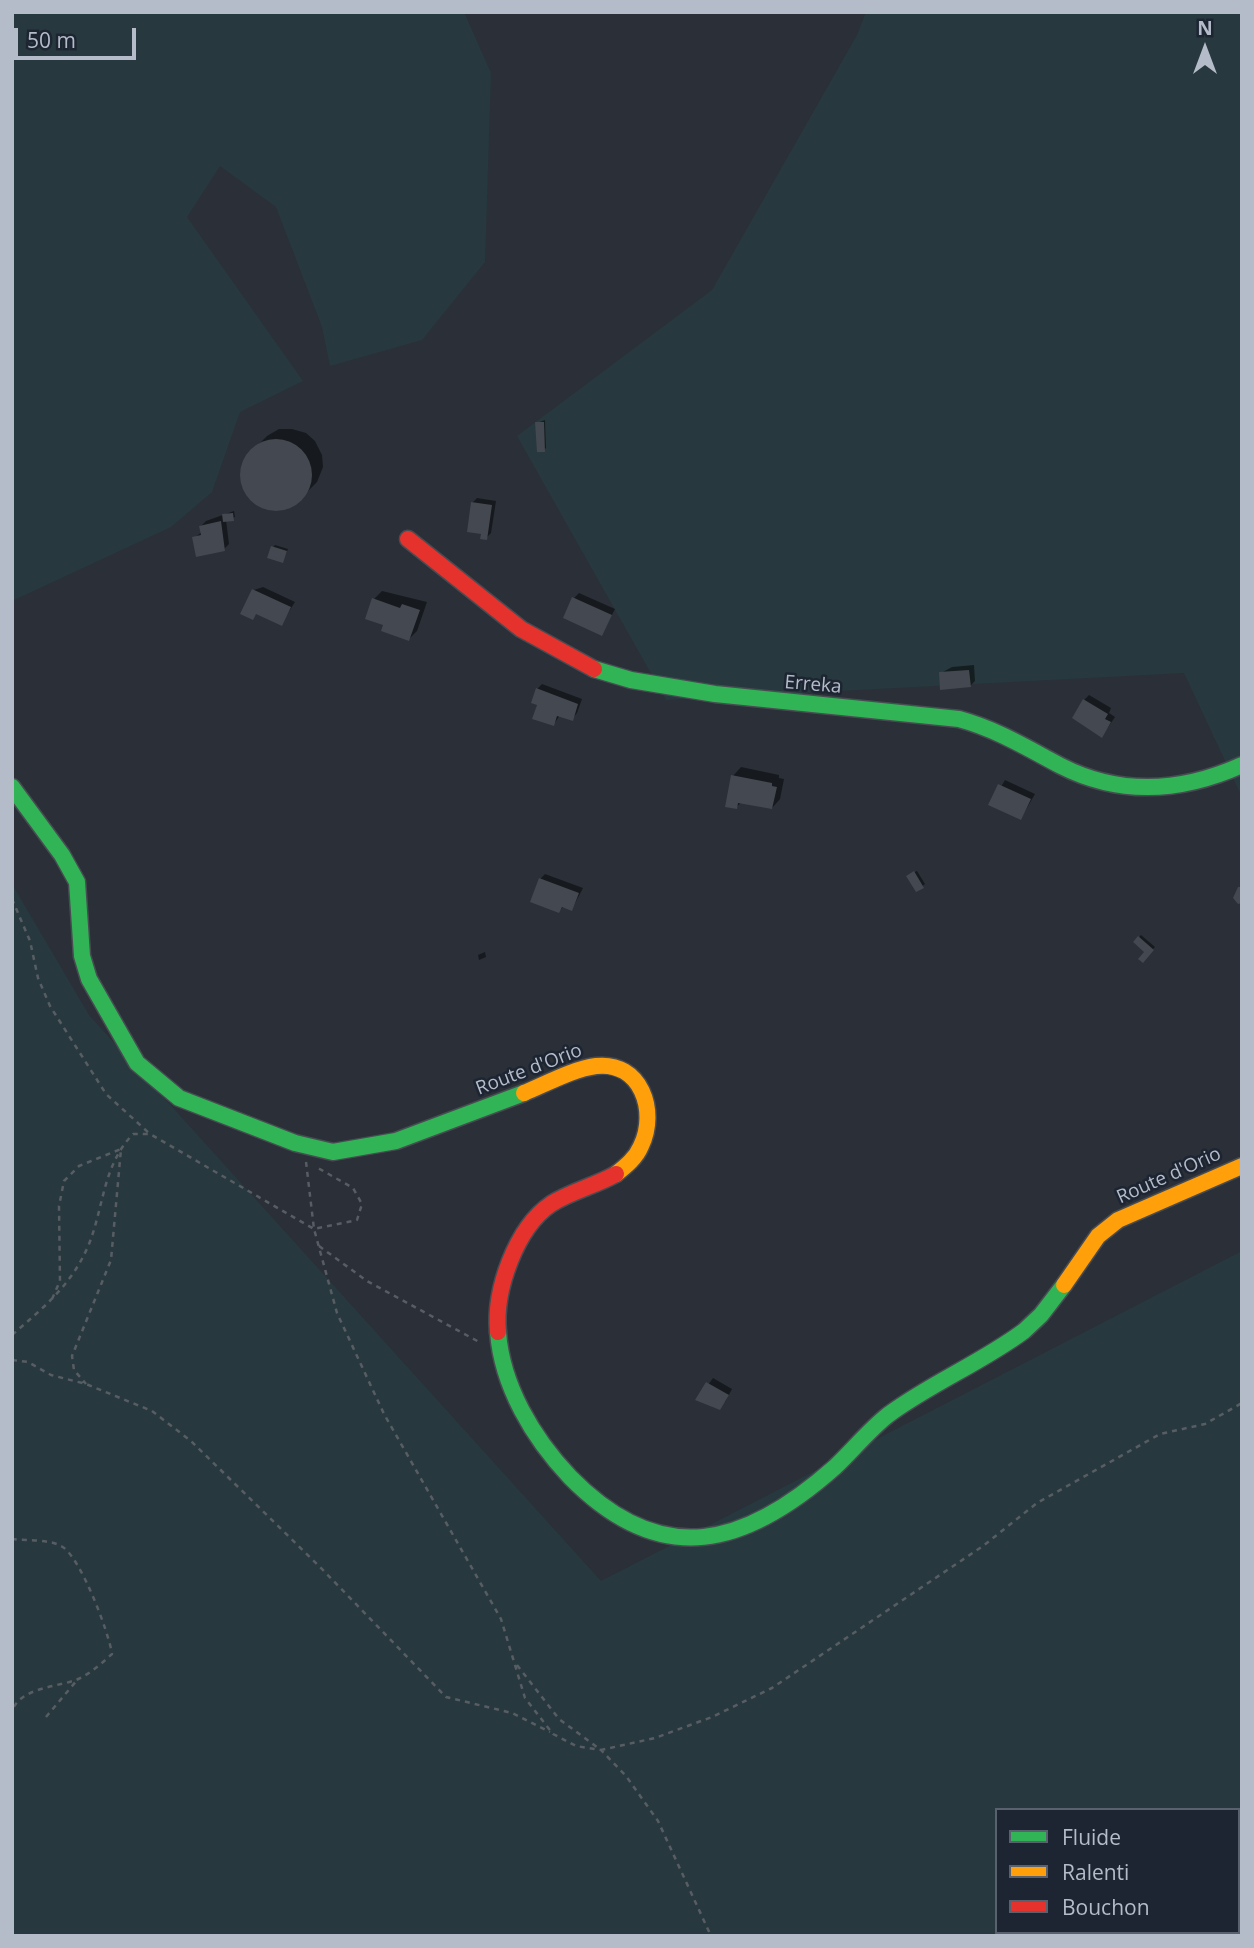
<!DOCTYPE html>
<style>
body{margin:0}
#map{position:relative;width:1254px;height:1948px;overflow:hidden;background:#2a2f38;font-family:"Open Sans",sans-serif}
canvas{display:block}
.frame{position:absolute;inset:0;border:14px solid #b4bbc9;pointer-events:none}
.legend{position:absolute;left:995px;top:1808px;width:245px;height:126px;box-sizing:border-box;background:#1d2533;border:2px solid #59616f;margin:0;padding:9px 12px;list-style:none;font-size:21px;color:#b4bbc9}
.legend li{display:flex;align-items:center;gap:14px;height:35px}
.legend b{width:35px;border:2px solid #59616f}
.north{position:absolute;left:1170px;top:14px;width:70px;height:70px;-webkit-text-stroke:5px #1d2533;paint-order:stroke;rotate:0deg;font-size:19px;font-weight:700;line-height:28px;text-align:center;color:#b4bbc9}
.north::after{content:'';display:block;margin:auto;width:24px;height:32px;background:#b4bbc9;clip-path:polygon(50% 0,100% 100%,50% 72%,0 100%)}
.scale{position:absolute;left:14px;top:28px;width:122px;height:32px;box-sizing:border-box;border:4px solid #b4bbc9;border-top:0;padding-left:9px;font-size:21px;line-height:24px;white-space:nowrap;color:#b4bbc9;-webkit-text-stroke:5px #1d2533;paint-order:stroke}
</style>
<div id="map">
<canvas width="1254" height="1948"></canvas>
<div class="frame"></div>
<ul class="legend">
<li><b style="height:9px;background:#30b455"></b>Fluide</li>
<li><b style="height:9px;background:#ff9f0a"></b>Ralenti</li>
<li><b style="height:9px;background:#e5322d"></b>Bouchon</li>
</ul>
<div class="north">N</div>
<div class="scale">50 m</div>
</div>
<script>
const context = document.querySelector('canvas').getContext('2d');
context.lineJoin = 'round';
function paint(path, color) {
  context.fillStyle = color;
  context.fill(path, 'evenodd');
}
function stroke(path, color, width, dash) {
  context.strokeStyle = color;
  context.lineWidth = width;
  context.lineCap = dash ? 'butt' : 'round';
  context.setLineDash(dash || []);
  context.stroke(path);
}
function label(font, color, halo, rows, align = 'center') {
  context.font = font + ' "Open Sans",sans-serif';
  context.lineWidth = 5;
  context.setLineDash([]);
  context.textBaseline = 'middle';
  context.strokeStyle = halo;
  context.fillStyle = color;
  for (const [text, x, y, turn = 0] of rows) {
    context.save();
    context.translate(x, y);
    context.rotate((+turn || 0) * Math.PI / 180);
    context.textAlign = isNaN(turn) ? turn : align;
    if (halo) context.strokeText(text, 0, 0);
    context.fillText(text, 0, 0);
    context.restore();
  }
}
paint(new Path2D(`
 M12,12H464L491,73L485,262L422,340L330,366L322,327L276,207L220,166L187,217L303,381L240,412L212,492L171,527L12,601Z
 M866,12H1242V797L1184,673L666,700L517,436L712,290L857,35Z
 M12,884L89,1015L601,1581L1242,1251V1936H12ZM997,1810H1238V1932H997Z`), '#27393e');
paint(new Path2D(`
 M545,420L546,448L544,450L537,423Z
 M279,429H292L306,433L315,441L322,455L323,467L317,482L305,494L291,506L280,509L257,504L247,494L242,482L246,457L267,436Z
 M477,498L496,501L491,533L486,538L472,503Z
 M234,511L235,517L226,520L229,544L224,549L194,538L202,532L201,526L206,521Z
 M275,545L288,549L284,559L273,547Z
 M263,587L295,602L281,624L257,611L242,613L254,590Z
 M382,591L427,602L417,631L409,639L374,599Z
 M579,593L615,609L602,634L574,598Z
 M974,665L975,681L970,686L941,673L952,667Z
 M542,684L582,699L577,713L572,719L560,715L554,724L539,703L537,689Z
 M1089,695L1111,708L1109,713L1115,717L1102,736L1084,700Z
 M741,767L779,775V778L784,779L780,799L772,808L742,802L736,807L733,776Z
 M1005,780L1035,794L1021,818L991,804Z
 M917,871L925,884L917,890L910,874Z
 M545,874L583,888L572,909L564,906L559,911L540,879Z
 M1141,935L1155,947L1143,960L1147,952L1135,942Z
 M485,952L486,957L479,960L478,955Z
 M713,1378L732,1389L725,1402L698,1399Z`), '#0007');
paint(new Path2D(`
 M535,422H544L545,452H537Z
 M240 475a36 36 0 1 1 72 0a36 36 0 1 1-72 0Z
 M471,502L492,505L487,540L480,539L481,534L467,532Z
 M233,513L234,521L223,522L222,514Z
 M221,521L225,551L196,557L192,537L201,535L199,526Z
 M271,546L287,551L283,563L267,558Z
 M252,589L291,607L282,626L256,614L253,620L240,614Z
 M572,597L612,615L602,636L563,618Z
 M372,598L400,608L402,604L420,610L409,641L381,631L383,625L365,619Z
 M969,670L971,687L940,690L939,672Z
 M536,688L578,704L573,721L557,716L554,726L532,719L537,705L531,703Z
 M1083,699L1108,714L1105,719L1111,722L1102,738L1072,718Z
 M731,775L772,783V786L777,787L772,809L738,803L737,809L725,807Z
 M998,784L1031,799L1021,820L988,805Z
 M914,871L924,888L916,892L906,876Z
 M539,878L579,893L572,911L562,907L559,913L530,902Z
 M1238,887H1242V903L1238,904L1233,898Z
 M1138,936L1154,950L1143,963L1138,959L1144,952L1133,942Z
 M706,1382L729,1395L720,1410L695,1400Z`), '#444850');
const fast = new Path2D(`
 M594,669L631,680L715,694L959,719C996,729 1027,748 1061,766C1120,796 1182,792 1242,765
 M12,787L62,855L77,882L82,956L89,979L137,1063L179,1098L295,1143L333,1152L396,1141L524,1093
 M498,1332C502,1386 533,1438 570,1477C662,1571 746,1546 835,1467C853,1450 869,1430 888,1415C931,1383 981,1363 1024,1331L1041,1315L1064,1285`);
const slow = new Path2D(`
 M524,1093C546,1084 573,1069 596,1066C641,1061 658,1111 641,1146C636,1158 626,1166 616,1174
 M1064,1285L1098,1236L1118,1220L1242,1166`);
const jam = new Path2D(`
 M408,539L521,629L594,669
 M498,1332C494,1290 516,1228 551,1204C571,1191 595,1186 616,1174`);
stroke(fast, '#484c52', 19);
stroke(slow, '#484c52', 19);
stroke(jam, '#484c52', 19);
stroke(new Path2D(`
 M12,899L30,941L38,978L50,1006L106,1094L150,1134
 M306,1162L314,1229L337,1313L384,1414L501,1619L525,1698L553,1734L576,1746L601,1750L626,1776L658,1821L711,1936
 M319,1246L367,1281L481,1343
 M52,1299L60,1281L59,1206L64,1181L79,1166L121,1149L111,1260L72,1356L74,1370L86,1384
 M12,1335C44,1307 72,1285 89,1244C104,1206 103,1165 133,1134H150L314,1229L357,1220L362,1204L353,1188L318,1168
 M12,1360L28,1362L51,1375L86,1384L152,1411L191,1441L321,1568L446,1697L512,1713L550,1732
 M12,1539C26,1541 49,1539 61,1546C80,1555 109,1633 112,1654C101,1664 90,1674 76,1680C56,1687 20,1688 12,1711
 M517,1665L559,1719L601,1750L655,1738L712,1717L772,1688L983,1546L1037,1503L1160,1434L1205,1424L1242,1403
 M46,1717L78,1679`), '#575d63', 2.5, [5, 5]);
stroke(fast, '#30b455', 16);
stroke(slow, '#ff9f0a', 16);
stroke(jam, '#e5322d', 16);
label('19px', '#b4bbc9', '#1d2533', [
 ["Erreka",813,685,5],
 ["Route d'Orio",529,1070,-21],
 ["Route d'Orio",1169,1176,-24]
]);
</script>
